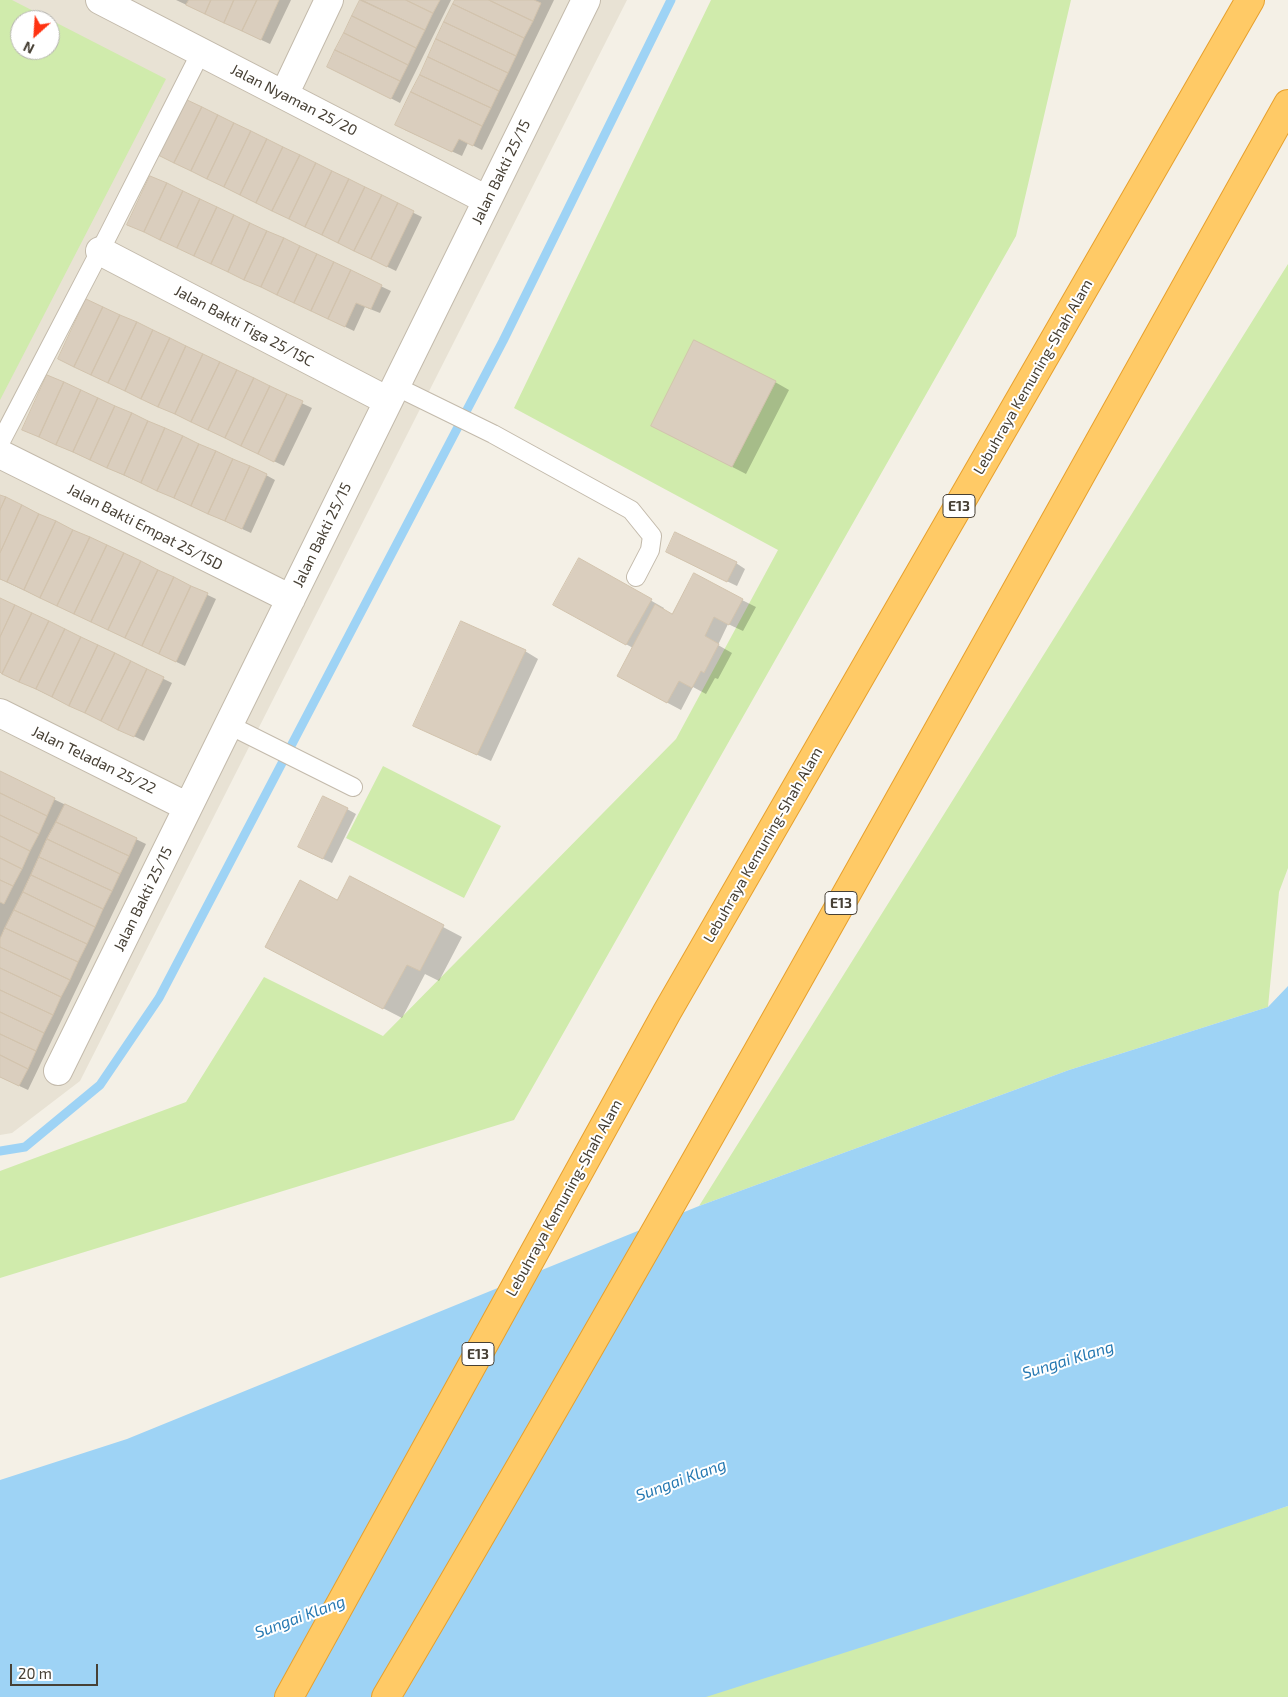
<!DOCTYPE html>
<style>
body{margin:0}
#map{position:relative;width:1288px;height:1697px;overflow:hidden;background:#f4f0e6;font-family:"Exo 2",sans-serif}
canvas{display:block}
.north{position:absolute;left:10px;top:10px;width:50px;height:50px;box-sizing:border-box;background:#fff;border:1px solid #b5b3ae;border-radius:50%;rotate:206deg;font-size:14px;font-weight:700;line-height:20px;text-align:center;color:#474035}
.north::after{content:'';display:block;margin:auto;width:18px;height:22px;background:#ff3312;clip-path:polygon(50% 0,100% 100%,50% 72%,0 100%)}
.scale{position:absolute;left:10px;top:1664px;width:88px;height:22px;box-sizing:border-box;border:2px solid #474035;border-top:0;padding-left:6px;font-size:15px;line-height:18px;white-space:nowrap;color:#474035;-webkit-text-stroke:4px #fff;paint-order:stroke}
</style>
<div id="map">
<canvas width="1288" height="1697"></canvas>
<div class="north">N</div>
<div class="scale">20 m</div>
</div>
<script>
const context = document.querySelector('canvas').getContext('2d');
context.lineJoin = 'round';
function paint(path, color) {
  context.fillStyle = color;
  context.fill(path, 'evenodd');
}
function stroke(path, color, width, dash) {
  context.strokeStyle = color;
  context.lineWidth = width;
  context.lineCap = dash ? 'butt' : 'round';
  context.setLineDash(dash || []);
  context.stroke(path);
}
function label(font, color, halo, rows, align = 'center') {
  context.font = font + ' "Exo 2",sans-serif';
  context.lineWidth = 4;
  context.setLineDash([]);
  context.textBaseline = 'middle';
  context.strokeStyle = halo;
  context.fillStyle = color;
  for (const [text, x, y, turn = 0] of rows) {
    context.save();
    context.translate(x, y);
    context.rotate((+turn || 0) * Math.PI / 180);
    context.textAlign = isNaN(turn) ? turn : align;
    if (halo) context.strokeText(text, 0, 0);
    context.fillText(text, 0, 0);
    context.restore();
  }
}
paint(new Path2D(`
 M0,0H627L80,1081L12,1133L0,1135ZM20,20H50V50H20Z`), '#e8e2d4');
paint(new Path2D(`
 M0,0H12L166,79L0,400ZM20,20H50V50H20Z
 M711,0H1071L1016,236L514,1120L0,1278V1171L186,1102L264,977L383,1036L676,739L778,550L514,408Z
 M1288,264V868L1279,892L1268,1007L1069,1070L699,1206Z
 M383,766L501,826L464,898L346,838Z
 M1288,1506V1697H698Z`), '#d0ebac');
paint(new Path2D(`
 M1288,986V1506L1022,1596L706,1697H0V1480L127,1439L699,1206L1069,1070L1268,1007Z`), '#9ed3f5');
paint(new Path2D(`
 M176,0H291L270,44Z
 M361,0H451L400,103L329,66Z
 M456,0H554L482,150L468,143L462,156L405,130Z
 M186,101L422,217L396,271L169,160Z
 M150,177L391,291L380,313L365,307L354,331L129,224Z
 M87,301L312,408L284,466L68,363Z
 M775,382L789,390L746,474L666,433Z
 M33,434L266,475L275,480L251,533Z
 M0,496L216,599L185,666L0,579Z
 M676,557L736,563L745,569L737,586Z
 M580,560L664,608L663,610L673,615L742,600L756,607L743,631L728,624L718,645L732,653L718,679L715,678L706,694L693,687L681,710L632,684L633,648L568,612Z
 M0,599L172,683L144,741L0,672Z
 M525,651L538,659L491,761L429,733Z
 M0,773L146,844L28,1090L0,1077Z
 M347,809L356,814L332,863L308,852Z
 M350,878L462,937L439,981L425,974L402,1018L284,957L338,901Z`), '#0003');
stroke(new Path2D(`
 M0,1151L25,1147L100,1085L159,998L503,341L671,0`), '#9ed3f5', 9);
const building = new Path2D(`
 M189,0H211L205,14L186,5Z
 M211,0H234L224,23L205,14Z
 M234,0H257L242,31L224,23Z
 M257,0H279L261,40L242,31Z
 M360,0L425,30L416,48L352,16Z
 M362,0H406L433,13L425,30Z
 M406,0H440L433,13Z
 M455,0H489L533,21L524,38L453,4Z
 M489,0H534L541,3L533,21Z
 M453,4L524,38L516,56L444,22Z
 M352,16L416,48L408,65L344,33Z
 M444,22L516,56L508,73L436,39Z
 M344,33L408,65L400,81L335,50Z
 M436,39L508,73L499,91L428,57Z
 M335,50L400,81L391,99L327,67Z
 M428,57L499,91L491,108L420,75Z
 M420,75L491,108L482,126L411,92Z
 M411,92L482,126L473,146L459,139L452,152L395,125Z
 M185,99L202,107L174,163L158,155Z
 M202,107L218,115L191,171L174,163Z
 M218,115L234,123L207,179L191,171Z
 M234,123L251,131L224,187L207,179Z
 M251,131L267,139L240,195L224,187Z
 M267,139L283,147L256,203L240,195Z
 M283,147L300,155L272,211L256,203Z
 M300,155L316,163L289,219L272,211Z
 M316,163L332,171L305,227L289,219Z
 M332,171L349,179L322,235L305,227Z
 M150,176L167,183L144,232L127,225Z
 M349,179L365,187L338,243L322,235Z
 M167,183L183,191L160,240L144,232Z
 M365,187L382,195L354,251L338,243Z
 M183,191L200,199L177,248L160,240Z
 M382,195L398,203L371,259L354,251Z
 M200,199L217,207L194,256L177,248Z
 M398,203L414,211L387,267L371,259Z
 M217,207L234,215L211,264L194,256Z
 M234,215L250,223L228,272L211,264Z
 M250,223L267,231L244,280L228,272Z
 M267,231L284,238L261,287L244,280Z
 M284,238L300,246L277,295L261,287Z
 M300,246L317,254L294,303L277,295Z
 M317,254L334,262L311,311L294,303Z
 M334,262L351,270L328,319L311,311Z
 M351,270L382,285L371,309L356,303L345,327L328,319Z
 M86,299L103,307L74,367L58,359Z
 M103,307L120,315L91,375L74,367Z
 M120,315L137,322L108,383L91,375Z
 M137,322L153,330L125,391L108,383Z
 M153,330L170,338L141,399L125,391Z
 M170,338L186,346L158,407L141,399Z
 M694,340L776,381L732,467L651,426Z
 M186,346L203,354L175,414L158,407Z
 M203,354L220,362L191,422L175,414Z
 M220,362L237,370L208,430L191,422Z
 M237,370L254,378L225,438L208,430Z
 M47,375L64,382L39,437L22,430Z
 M254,378L270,386L241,446L225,438Z
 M64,382L81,390L56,445L39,437Z
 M270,386L287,394L258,454L241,446Z
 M81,390L98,398L73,452L56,445Z
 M287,394L303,401L274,462L258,454Z
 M98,398L115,406L90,460L73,452Z
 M115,406L132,413L107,468L90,460Z
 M132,413L148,421L124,475L107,468Z
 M148,421L165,428L141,483L124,475Z
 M165,428L183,436L157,491L141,483Z
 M183,436L199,444L174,498L157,491Z
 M199,444L216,451L191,506L174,498Z
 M216,451L233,459L208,514L191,506Z
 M233,459L250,466L225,521L208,514Z
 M250,466L267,474L242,529L225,521Z
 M0,495L6,497L0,510Z
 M6,497L22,505L0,553V510Z
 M22,505L39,514L7,582L0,579V553Z
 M39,514L56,521L24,590L7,582Z
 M56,521L73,530L40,598L24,590Z
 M73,530L90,537L57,606L40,598Z
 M675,532L737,562L727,582L666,552Z
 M90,537L107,545L74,614L57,606Z
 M107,545L124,553L91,622L74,614Z
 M124,553L141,561L108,630L91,622Z
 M579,558L652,599L626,645L553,605Z
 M141,561L158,570L125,638L108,630Z
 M158,570L174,577L142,646L125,638Z
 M694,573L743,599L729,625L714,617L705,636L719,644L704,673L701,671L692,688L679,681L667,703L617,676L655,604L672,614Z
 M174,577L191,586L159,654L142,646Z
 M191,586L208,593L176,662L159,654Z
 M0,598L15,605L0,637Z
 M15,605L32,613L2,674L0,672V637Z
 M32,613L49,621L19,682L2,674Z
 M49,621L65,629L36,689L19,682Z
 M461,621L526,650L477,755L413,726Z
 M65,629L81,637L52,697L36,689Z
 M81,637L98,645L69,706L52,697Z
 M98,645L115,653L85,713L69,706Z
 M115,653L131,661L101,721L85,713Z
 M131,661L147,669L118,730L101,721Z
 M147,669L164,677L134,737L118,730Z
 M0,771L55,798L47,816L0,793Z
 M0,793L47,816L39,834L0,815Z
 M323,796L348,808L323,859L298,847Z
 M65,804L137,838L129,856L56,822Z
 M0,815L39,834L30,851L0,836Z
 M56,822L129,856L120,874L47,839Z
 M0,836L30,851L22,869L0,858Z
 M47,839L120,874L112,891L39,857Z
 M39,857L112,891L103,909L31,875Z
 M0,858L22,869L13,886L0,880Z
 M31,875L103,909L95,927L23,892Z
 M350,876L444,925L420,971L407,965L383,1009L265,947L300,880L337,900Z
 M0,880L13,886L4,904L0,902Z
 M23,892L95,927L87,944L14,910Z
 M14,910L87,944L78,962L5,928Z
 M5,928L78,962L70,980L0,947V939Z
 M0,947L70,980L61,997L0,968Z
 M0,968L61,997L53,1015L0,990Z
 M0,990L53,1015L44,1033L0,1012Z
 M0,1012L44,1033L36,1051L0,1034Z
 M0,1034L36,1051L28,1069L0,1055Z
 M0,1055L28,1069L19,1086L0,1077Z`);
paint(building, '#dacebe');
stroke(building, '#d2c3ad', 1);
const service = new Path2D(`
 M395,386L493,434L631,510L652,536L650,550L636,577
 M0,443L100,251L201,52
 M229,725L353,787`);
const minor = new Path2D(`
 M100,0L487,200
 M284,95L329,0
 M100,251L388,401
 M0,454L291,599
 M0,713L188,807
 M58,1071L586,0`);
const motorway = new Path2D(`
 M289,1697L667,1012L1250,0
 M386,1697C696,1171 990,636 1288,104`);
stroke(service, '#c3baab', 20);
stroke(minor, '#c3baab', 30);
stroke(motorway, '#e7a02d', 30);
stroke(service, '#fff', 18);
stroke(minor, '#fff', 28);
stroke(motorway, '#ffca66', 28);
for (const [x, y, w] of [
 [959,506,32],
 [841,903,32],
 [478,1354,32]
]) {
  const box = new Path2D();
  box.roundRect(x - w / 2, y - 11.5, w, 23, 4);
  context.fillStyle = '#fff';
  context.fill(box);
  stroke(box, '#474035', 1);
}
label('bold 14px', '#474035', null, [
 ["E13",959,506],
 ["E13",841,903],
 ["E13",478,1354]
]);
label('15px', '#474035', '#fff', [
 ["Jalan Nyaman 25/20",294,100,27],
 ["Jalan Bakti 25/15",501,172,-64],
 ["Jalan Bakti Tiga 25/15C",244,326,28],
 ["Lebuhraya Kemuning-Shah Alam",1033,377,-60],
 ["Jalan Bakti Empat 25/15D",145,527,27],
 ["Jalan Bakti 25/15",322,535,-64],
 ["Jalan Teladan 25/22",94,760,26],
 ["Lebuhraya Kemuning-Shah Alam",763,845,-60],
 ["Jalan Bakti 25/15",143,899,-64],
 ["Lebuhraya Kemuning-Shah Alam",564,1198,-61]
]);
label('italic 16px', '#2679b2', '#fff', [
 ["Sungai Klang",1068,1360,-17],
 ["Sungai Klang",681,1480,-20],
 ["Sungai Klang",300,1617,-20]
]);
</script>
